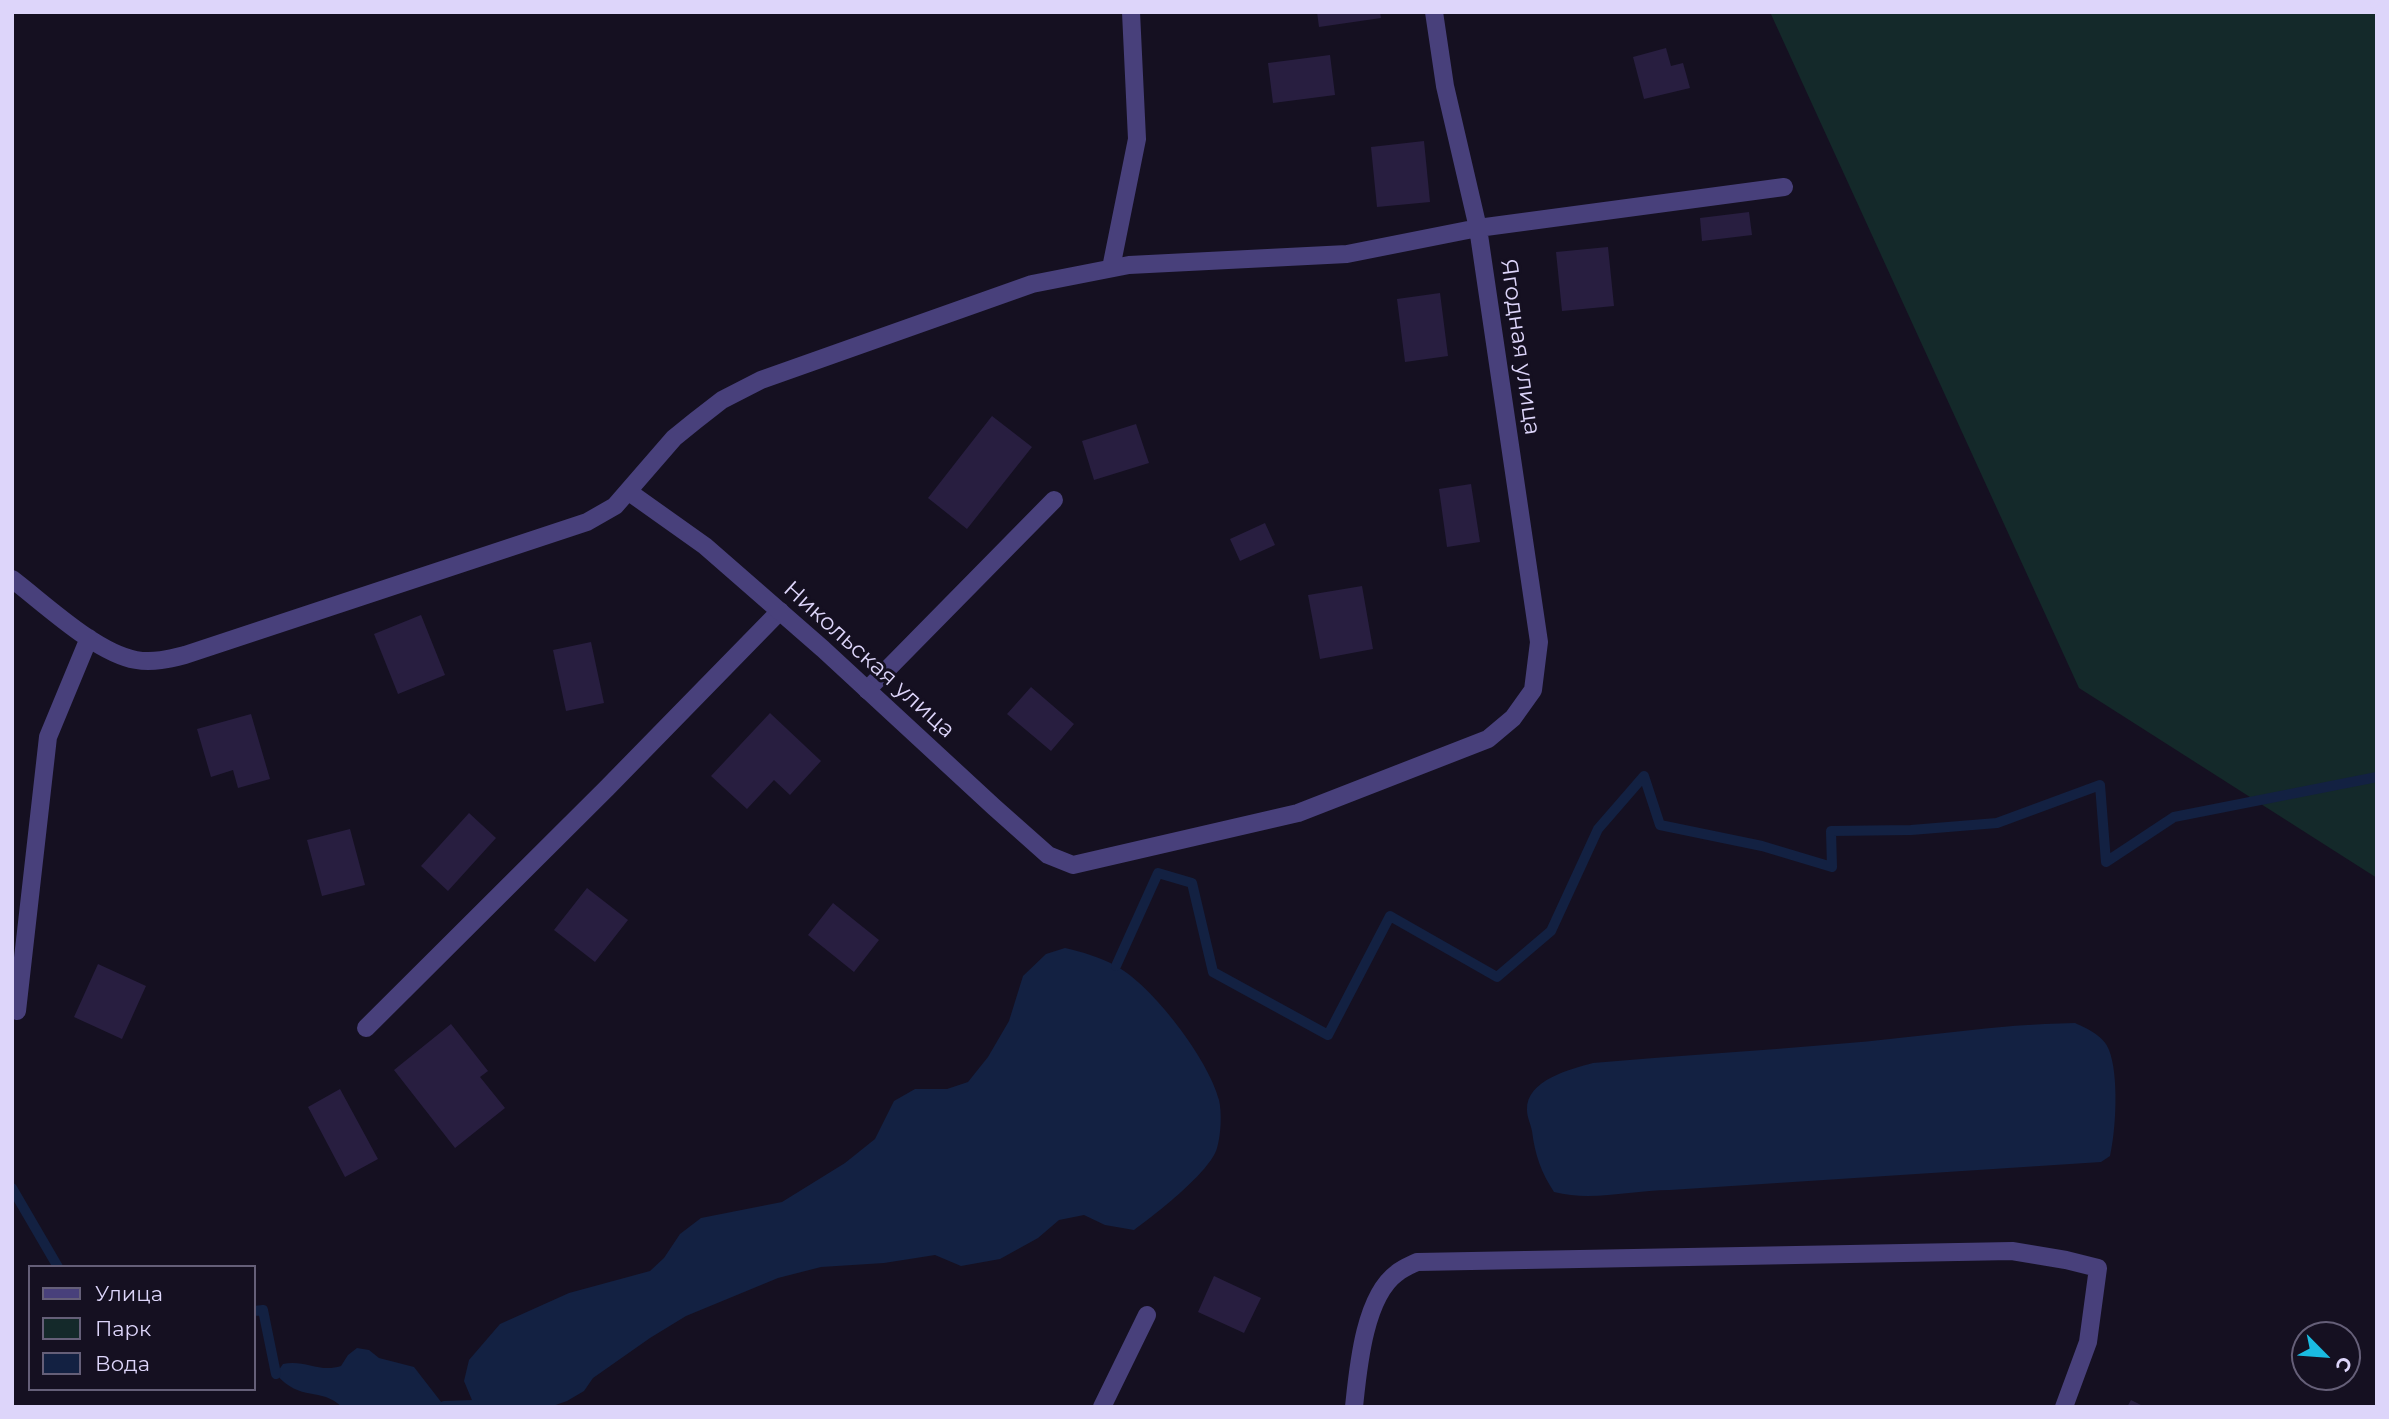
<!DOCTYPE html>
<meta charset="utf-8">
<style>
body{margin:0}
#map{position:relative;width:2389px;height:1419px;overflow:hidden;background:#151021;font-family:Montserrat,sans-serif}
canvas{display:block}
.frame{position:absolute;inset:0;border:14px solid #ddd5fa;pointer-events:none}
.legend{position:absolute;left:28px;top:1265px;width:228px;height:126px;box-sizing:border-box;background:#151021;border:2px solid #655f78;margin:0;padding:9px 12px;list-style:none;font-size:21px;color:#ddd5fa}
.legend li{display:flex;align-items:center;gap:14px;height:35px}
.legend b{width:35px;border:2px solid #655f78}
.north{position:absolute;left:2291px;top:1321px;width:70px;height:70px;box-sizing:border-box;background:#151021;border:2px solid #655f78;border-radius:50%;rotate:115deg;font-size:19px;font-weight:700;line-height:28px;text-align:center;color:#ddd5fa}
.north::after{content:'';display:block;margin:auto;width:24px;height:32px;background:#1abbe1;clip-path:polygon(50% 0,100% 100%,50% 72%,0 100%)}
</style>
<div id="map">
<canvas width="2389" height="1419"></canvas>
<div class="frame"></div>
<ul class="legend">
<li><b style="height:9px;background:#48407b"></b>Улица</li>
<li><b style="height:19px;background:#14292a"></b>Парк</li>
<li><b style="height:19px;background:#132142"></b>Вода</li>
</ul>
<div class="north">С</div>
</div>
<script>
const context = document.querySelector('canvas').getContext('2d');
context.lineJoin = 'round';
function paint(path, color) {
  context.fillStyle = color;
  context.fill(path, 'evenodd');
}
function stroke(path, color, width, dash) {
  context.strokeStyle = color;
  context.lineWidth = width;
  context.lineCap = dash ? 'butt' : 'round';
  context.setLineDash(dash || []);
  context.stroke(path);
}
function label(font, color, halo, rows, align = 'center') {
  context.font = font + ' Montserrat,sans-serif';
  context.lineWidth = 6;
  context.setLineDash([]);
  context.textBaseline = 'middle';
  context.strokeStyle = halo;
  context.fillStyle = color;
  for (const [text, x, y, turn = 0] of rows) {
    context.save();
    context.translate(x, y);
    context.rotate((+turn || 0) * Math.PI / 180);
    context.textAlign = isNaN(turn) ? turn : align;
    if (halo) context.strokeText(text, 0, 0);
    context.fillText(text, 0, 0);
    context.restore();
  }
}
paint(new Path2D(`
 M1770,12H2377V878L2079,688Z`), '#14292a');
paint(new Path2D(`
 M1065,948C1082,952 1100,957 1116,966C1152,985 1209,1060 1219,1100C1222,1113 1221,1135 1217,1148C1211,1171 1155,1215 1134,1230L1105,1225L1084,1215L1059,1220L1038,1238L1000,1259L961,1266L935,1255L884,1263L821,1267L778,1278L686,1316L650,1338L593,1378L584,1391L567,1401L550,1407L474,1405L464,1381L469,1360L500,1324L569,1293L650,1271L664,1258L680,1234L701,1218L782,1202L845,1163L875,1139L894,1101L915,1089H947L968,1082L988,1057L1009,1021L1023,976L1046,954Z
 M2075,1023C2088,1029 2104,1036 2109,1050C2119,1075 2116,1130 2110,1156L2101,1162L1670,1190C1631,1190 1592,1202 1554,1192C1541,1172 1535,1155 1532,1131C1531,1125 1527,1117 1527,1110C1526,1080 1571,1069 1593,1063C1674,1056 1756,1051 1837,1044C1917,1038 1995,1024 2075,1023Z
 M357,1348L369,1350L379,1358L414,1367L445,1407H342C320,1386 301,1403 276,1374L283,1364C304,1359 319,1373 341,1366L348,1355Z`), '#132142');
stroke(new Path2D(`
 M1116,966L1158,873L1192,883L1213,972L1328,1035L1390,916L1497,977L1551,931L1598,829L1644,776L1660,825L1762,846L1832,867L1831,831L1911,830L1997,823L2100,785L2106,862L2174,817L2377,777
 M12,1188L58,1267
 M254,1311L263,1310L276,1374
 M444,1406L474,1405`), '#132142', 10);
paint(new Path2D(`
 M1317,12H1380L1381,18L1319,27Z
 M1666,48L1671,66L1683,63L1690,88L1644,99L1633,57Z
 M1330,55L1335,95L1273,103L1268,63Z
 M1424,141L1430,202L1377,207L1371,147Z
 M1749,212L1752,235L1702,241L1700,218Z
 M1608,247L1614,306L1562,311L1556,252Z
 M1440,293L1448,356L1405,362L1397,299Z
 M992,416L1032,447L967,529L928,498Z
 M1136,424L1149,463L1094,480L1082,441Z
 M1471,484L1480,542L1447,547L1439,489Z
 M1265,523L1275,545L1240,561L1230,539Z
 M1362,586L1373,649L1320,659L1308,595Z
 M421,615L445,675L398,694L374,634Z
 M591,642L604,703L566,711L553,650Z
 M1031,687L1074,724L1051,751L1007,714Z
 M770,713L821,761L790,795L774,780L747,809L711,776Z
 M251,714L270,779L238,788L233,770L211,777L197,729Z
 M469,813L496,838L448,891L421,866Z
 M350,829L365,885L322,896L307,840Z
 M587,888L628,920L595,962L554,930Z
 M833,903L879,940L854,972L808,935Z
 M98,964L146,986L122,1039L74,1017Z
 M451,1024L488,1071L480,1077L505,1108L455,1148L394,1070Z
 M340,1089L378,1159L345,1177L308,1107Z
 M1214,1276L1261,1298L1244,1333L1198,1312Z
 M2131,1400L2145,1407H2127Z`), '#281e40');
stroke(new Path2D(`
 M867,690L1054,500
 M366,1028L607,788L780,611`), '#48407b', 18);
stroke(new Path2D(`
 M1111,268L1137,139L1131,12
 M629,492L705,546L823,649L994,807L1048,855L1073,865L1298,813L1488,739L1513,718L1533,690L1539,642L1478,228L1445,86L1434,12
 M12,579C45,604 96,653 136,660C153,663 169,659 185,655L587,522L615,506L674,438L695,421L722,400L761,380L1032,284L1129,265L1347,254L1478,228L1784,187
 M17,1011L48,737L89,638
 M1102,1407L1147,1315
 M1354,1407C1358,1369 1364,1297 1397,1273C1403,1268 1411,1265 1417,1262L2012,1251L2066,1260L2098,1268L2088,1342L2064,1407`), '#48407b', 18);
label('23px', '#ddd5fa', '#151021', [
 ["Ягодная улица",1520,347,82],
 ["Никольская улица",869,660,42]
]);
</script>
